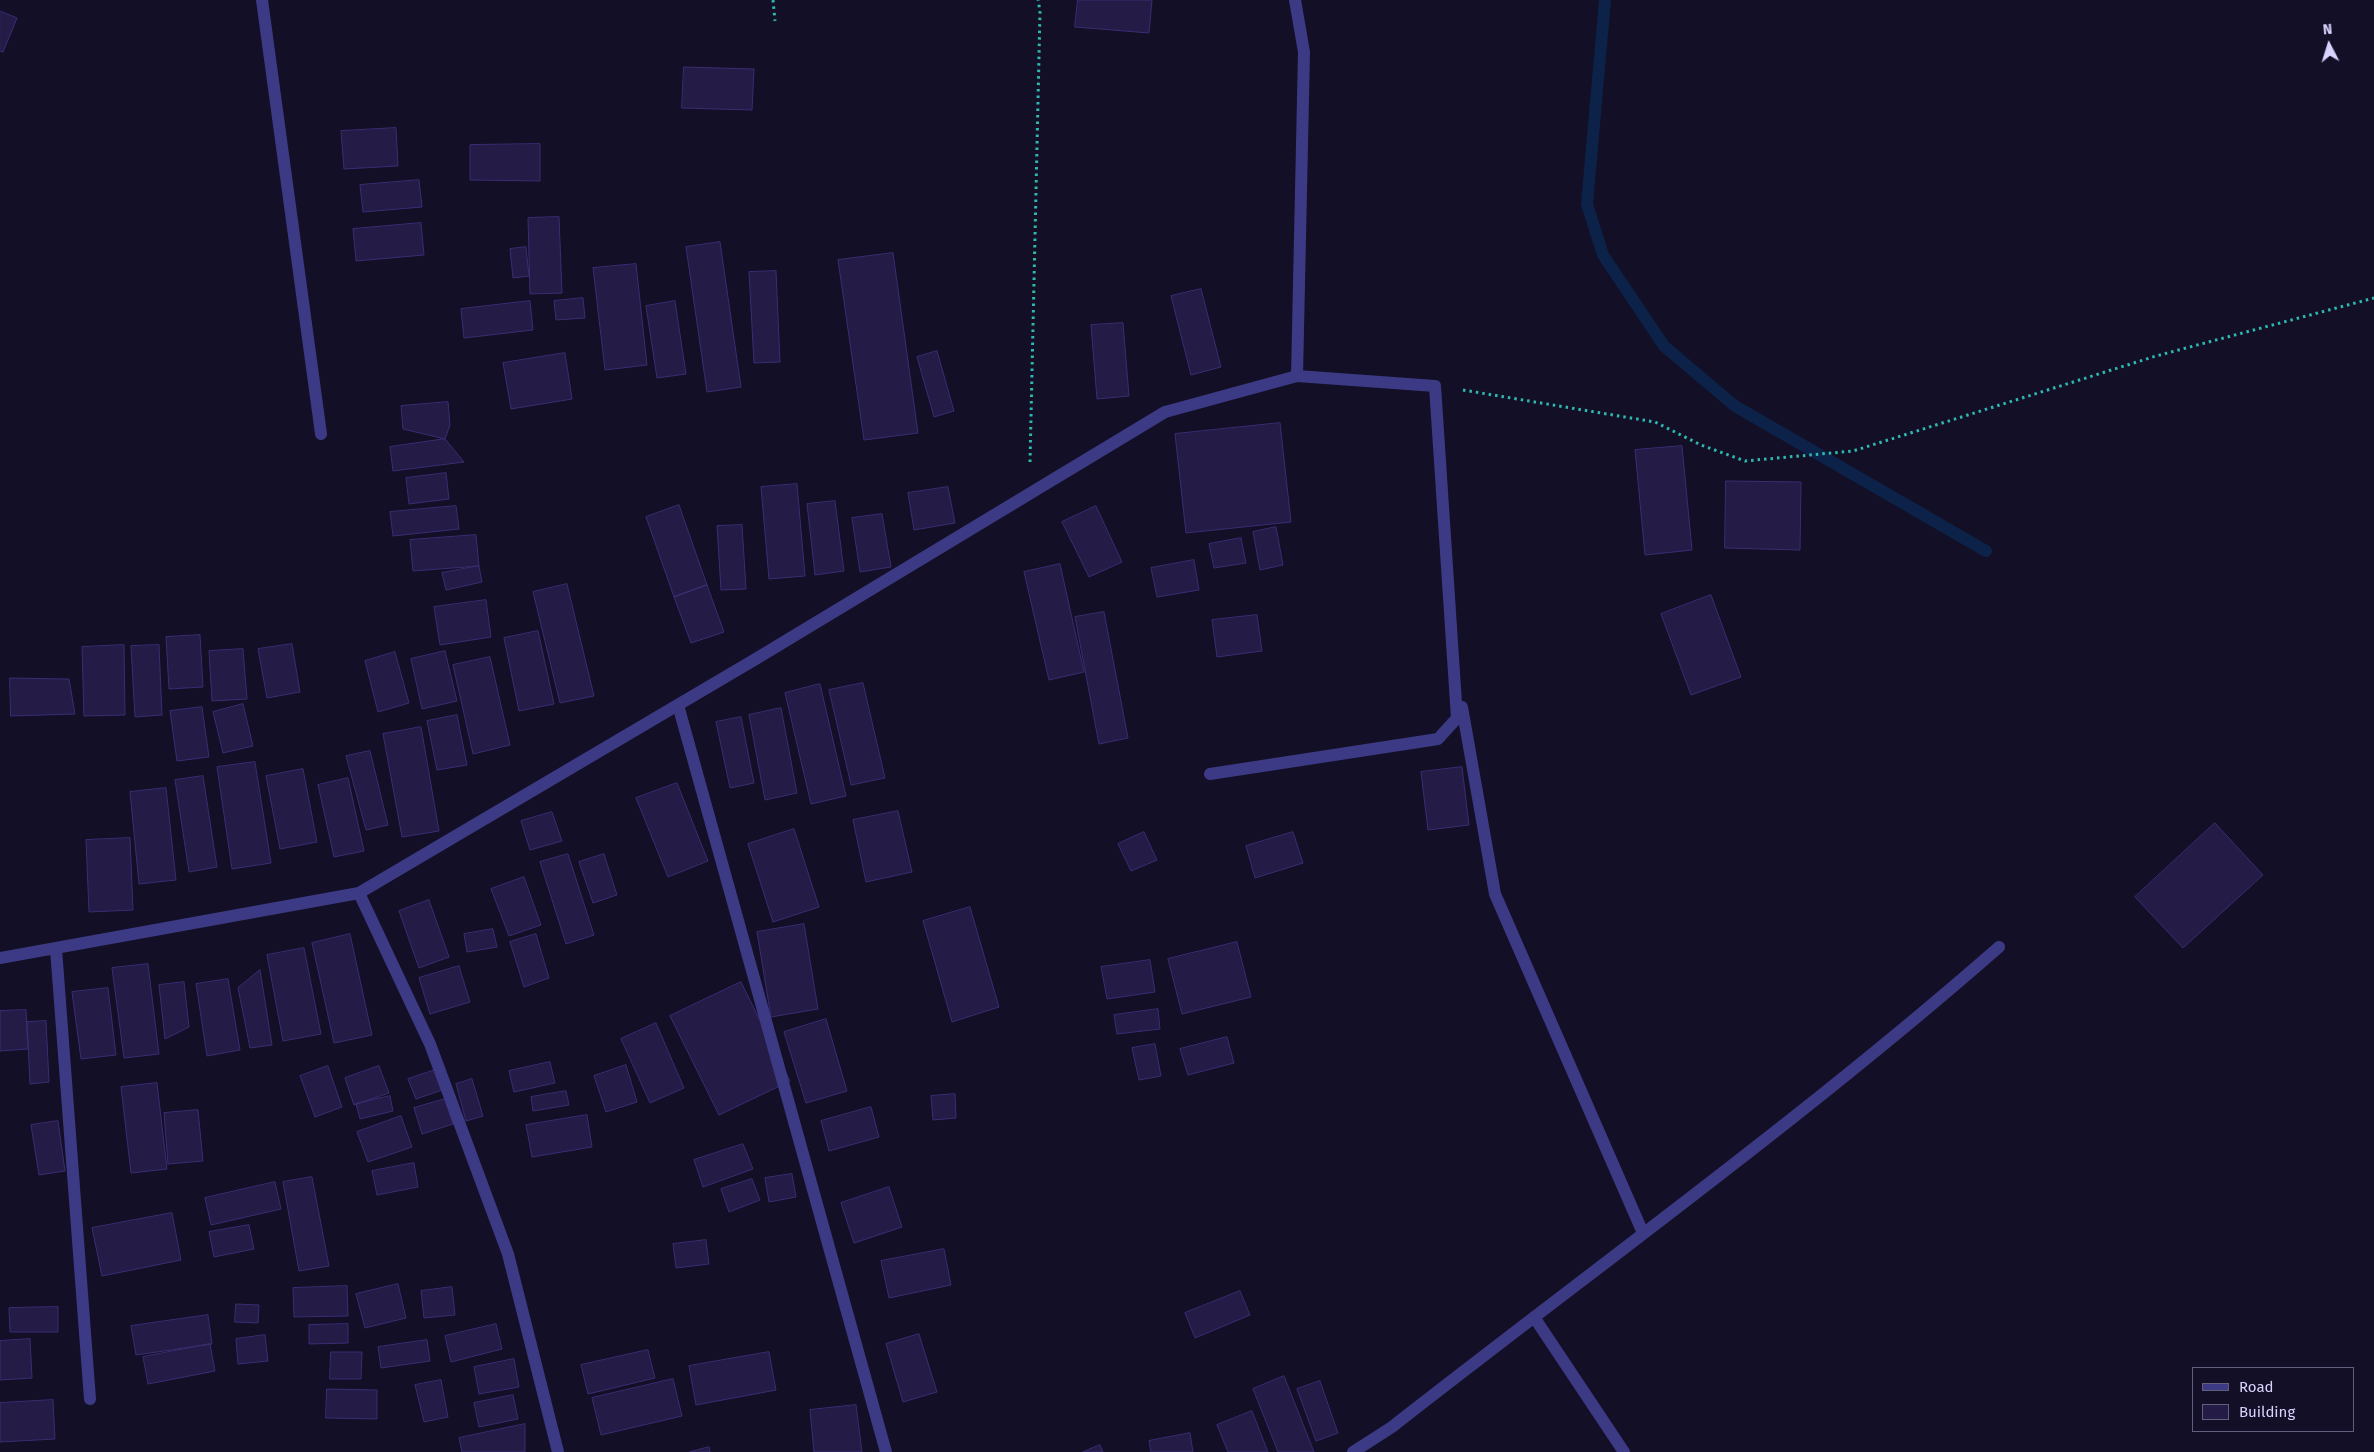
<!DOCTYPE html>
<style>
body{margin:0}
#map{position:relative;width:2374px;height:1452px;overflow:hidden;background:#130f26;font-family:"Fira Sans",sans-serif}
canvas{display:block}
.legend{position:absolute;left:2192px;top:1367px;width:162px;height:65px;box-sizing:border-box;background:#130f26;border:1px solid #625e7d;margin:0;padding:6px 9px;list-style:none;font-size:15px;color:#d9d4ff}
.legend li{display:flex;align-items:center;gap:10px;height:25px}
.legend b{width:25px;border:1px solid #625e7d}
.north{position:absolute;left:2304px;top:20px;width:50px;height:50px;-webkit-text-stroke:4px #130f26;paint-order:stroke;rotate:355deg;font-size:14px;font-weight:700;line-height:20px;text-align:center;color:#d9d4ff}
.north::after{content:'';display:block;margin:auto;width:18px;height:22px;background:#d9d4ff;clip-path:polygon(50% 0,100% 100%,50% 72%,0 100%)}
</style>
<div id="map">
<canvas width="2374" height="1452"></canvas>
<ul class="legend">
<li><b style="height:6px;background:#3d3a85"></b>Road</li>
<li><b style="height:14px;background:#241b47"></b>Building</li>
</ul>
<div class="north">N</div>
</div>
<script>
const context = document.querySelector('canvas').getContext('2d');
context.lineJoin = 'round';
function stroke(path, color, width, dash) {
  context.strokeStyle = color;
  context.lineWidth = width;
  context.lineCap = dash ? 'butt' : 'round';
  context.setLineDash(dash || []);
  context.stroke(path);
}
function paint(path, color) {
  context.fillStyle = color;
  context.fill(path, 'evenodd');
}
stroke(new Path2D(`
 M1605,0L1587,204L1603,255L1664,346L1735,406L1986,551`), '#0c2248', 12);
const building = new Path2D(`
 M1078,0H1152L1149,33L1075,27Z
 M0,11L17,18L3,52L0,51Z
 M684,67L754,69L752,110L682,108Z
 M396,128L398,166L344,169L341,131Z
 M540,144V181L470,180V145Z
 M419,180L422,207L363,212L360,185Z
 M559,217L562,293L530,294L528,218Z
 M421,223L424,255L356,261L353,229Z
 M720,242L741,387L707,392L686,247Z
 M526,247L529,276L513,278L510,249Z
 M893,253L918,433L864,440L838,260Z
 M636,264L647,365L605,370L593,268Z
 M776,271L780,362L754,363L749,272Z
 M1201,289L1221,367L1191,375L1171,296Z
 M583,298L585,318L556,320L554,301Z
 M530,301L533,330L464,338L461,309Z
 M675,301L686,374L657,378L646,306Z
 M1123,323L1129,396L1097,399L1091,325Z
 M937,351L954,411L934,417L917,357Z
 M565,353L572,399L511,409L503,363Z
 M448,402L450,425L445,439L403,429L401,406Z
 M1280,423L1291,522L1186,533L1175,434Z
 M445,439L464,462L393,471L390,447Z
 M1682,446L1692,550L1645,555L1635,450Z
 M446,473L449,499L409,504L406,478Z
 M1726,481L1801,482L1800,550L1725,548Z
 M797,484L805,576L769,579L761,487Z
 M948,487L955,523L914,530L908,493Z
 M835,501L844,571L815,575L807,504Z
 M679,505L707,585L674,597L646,517Z
 M456,506L459,529L393,536L390,512Z
 M1096,506L1122,562L1089,577L1062,522Z
 M882,514L891,567L860,572L852,518Z
 M742,525L746,589L721,590L717,526Z
 M1276,527L1283,565L1260,570L1253,532Z
 M476,535L479,566L413,571L410,540Z
 M1241,538L1246,563L1214,568L1209,544Z
 M1194,560L1199,590L1157,597L1151,568Z
 M1060,564L1084,672L1049,680L1024,572Z
 M479,566L482,582L446,590L442,573Z
 M567,584L594,696L560,703L533,592Z
 M707,585L724,632L691,643L674,597Z
 M1711,595L1741,677L1691,695L1661,614Z
 M486,600L491,637L440,645L434,607Z
 M1104,612L1128,738L1099,744L1075,617Z
 M1257,615L1262,651L1217,657L1212,620Z
 M538,631L554,704L519,711L504,638Z
 M200,635L203,687L169,689L166,637Z
 M292,644L300,692L267,698L258,649Z
 M124,645L125,715L84,716L82,647Z
 M159,645L162,715L135,717L131,646Z
 M243,649L247,699L212,701L209,651Z
 M445,651L457,701L422,709L411,659Z
 M395,652L409,703L378,712L365,661Z
 M490,657L510,745L473,754L453,665Z
 M10,678L69,679L75,714L11,716Z
 M863,683L885,778L851,785L829,690Z
 M820,684L846,796L811,804L785,693Z
 M243,704L253,746L223,753L213,712Z
 M202,707L209,757L177,761L170,711Z
 M781,708L797,793L765,800L749,715Z
 M457,715L467,765L437,770L427,721Z
 M741,717L754,783L730,788L716,722Z
 M421,727L439,831L402,837L383,734Z
 M370,751L388,825L366,830L346,756Z
 M255,762L271,863L232,869L217,767Z
 M1462,767L1469,825L1428,830L1421,772Z
 M303,769L317,842L280,849L266,776Z
 M203,776L217,867L189,872L175,780Z
 M348,778L364,851L334,857L318,785Z
 M677,783L708,861L668,877L636,798Z
 M166,788L176,880L139,884L130,792Z
 M898,811L912,872L866,882L853,820Z
 M552,812L562,841L530,850L521,821Z
 M2215,823L2263,875L2183,948L2135,897Z
 M794,829L819,907L773,922L748,844Z
 M1144,832L1157,860L1131,871L1118,844Z
 M1293,832L1303,863L1255,878L1246,846Z
 M130,838L133,910L89,912L86,840Z
 M568,854L594,935L566,944L540,862Z
 M604,854L617,895L593,903L579,862Z
 M524,877L541,925L509,936L491,889Z
 M429,900L449,957L419,968L399,911Z
 M970,907L999,1007L952,1022L923,921Z
 M804,924L818,1009L771,1017L757,932Z
 M493,929L497,947L467,952L464,934Z
 M350,934L372,1035L334,1043L312,943Z
 M536,934L549,978L524,987L510,942Z
 M1237,942L1251,997L1182,1014L1168,959Z
 M304,948L321,1034L283,1041L267,955Z
 M1150,960L1155,992L1107,999L1101,967Z
 M148,964L159,1054L124,1058L112,968Z
 M459,966L470,1002L430,1014L419,978Z
 M260,970L272,1045L250,1048L238,988Z
 M228,979L240,1050L207,1056L196,984Z
 M184,982L189,1027L165,1039L159,985Z
 M741,982L790,1081L719,1115L670,1016Z
 M108,988L116,1055L81,1059L72,992Z
 M1158,1009L1160,1029L1117,1034L1114,1015Z
 M26,1010L28,1049L0,1051V1011Z
 M826,1019L847,1091L806,1103L784,1032Z
 M46,1021L49,1082L30,1084L27,1022Z
 M656,1023L684,1088L650,1103L621,1039Z
 M1227,1037L1234,1063L1188,1075L1180,1049Z
 M1155,1044L1161,1076L1139,1080L1132,1048Z
 M550,1062L555,1083L514,1092L509,1071Z
 M626,1065L637,1102L606,1112L594,1076Z
 M328,1066L342,1107L315,1117L300,1076Z
 M379,1066L389,1093L354,1105L345,1078Z
 M441,1068L448,1088L416,1099L408,1079Z
 M472,1079L483,1116L466,1121L456,1084Z
 M157,1083L167,1169L131,1173L121,1087Z
 M566,1091L569,1105L533,1111L531,1097Z
 M955,1094L956,1118L933,1120L931,1096Z
 M390,1096L393,1111L360,1119L356,1104Z
 M445,1099L453,1124L422,1134L414,1108Z
 M871,1107L879,1137L829,1151L821,1121Z
 M198,1110L203,1161L168,1164L164,1113Z
 M587,1115L592,1147L532,1157L526,1125Z
 M401,1116L412,1147L368,1162L357,1132Z
 M58,1121L65,1171L39,1175L31,1125Z
 M743,1144L753,1169L703,1187L694,1160Z
 M414,1163L418,1187L377,1195L372,1171Z
 M792,1174L796,1197L769,1202L765,1178Z
 M312,1177L329,1266L299,1271L283,1182Z
 M752,1179L760,1200L729,1212L721,1189Z
 M275,1182L281,1209L211,1225L205,1198Z
 M889,1187L902,1227L854,1243L841,1203Z
 M172,1213L181,1260L102,1276L92,1228Z
 M249,1225L254,1249L214,1257L209,1232Z
 M706,1240L709,1264L676,1268L673,1244Z
 M944,1249L951,1285L889,1298L881,1261Z
 M398,1284L406,1318L365,1328L356,1294Z
 M347,1286L348,1316L294,1317L293,1288Z
 M452,1287L455,1315L424,1318L421,1291Z
 M1240,1291L1250,1315L1195,1338L1185,1313Z
 M236,1304L259,1305L258,1323L235,1322Z
 M58,1307V1332H10L9,1308Z
 M208,1315L212,1344L136,1355L131,1326Z
 M348,1324V1343L309,1344V1325Z
 M496,1324L502,1349L451,1362L445,1336Z
 M919,1334L937,1392L903,1402L886,1344Z
 M265,1335L268,1361L238,1364L236,1339Z
 M30,1339L32,1378L0,1380V1341Z
 M427,1340L430,1361L381,1368L378,1347Z
 M210,1344L215,1371L148,1384L143,1357Z
 M648,1350L655,1378L588,1394L581,1365Z
 M331,1352H362L361,1379H330Z
 M769,1352L776,1390L696,1405L689,1366Z
 M514,1359L519,1387L479,1394L474,1367Z
 M1284,1376L1314,1452H1278L1253,1389Z
 M673,1379L682,1416L601,1435L592,1398Z
 M441,1380L448,1417L424,1422L415,1385Z
 M1320,1381L1338,1433L1316,1441L1297,1389Z
 M327,1389L377,1390V1419L326,1418Z
 M513,1395L518,1419L479,1427L474,1403Z
 M53,1400L55,1439L0,1442V1403Z
 M856,1405L862,1452H814L810,1410Z
 M1252,1411L1268,1452H1228L1217,1425Z
 M525,1424V1452H462L459,1438Z
 M1190,1433L1193,1452H1151L1149,1441Z
 M1100,1445L1103,1452H1083Z
 M709,1447L710,1452H690Z`);
paint(building, '#241b47');
stroke(building, '#3b2d73', 1);
stroke(new Path2D(`
 M773,0L775,21
 M1463,390L1655,422L1701,445L1745,461L1853,451L2156,356L2374,298
 M1030,462L1040,11L1038,0`), '#2fb8b0', 3, [2.5, 4]);
stroke(new Path2D(`
 M678,705L886,1452`), '#3d3a85', 12);
stroke(new Path2D(`
 M262,0L321,434
 M1295,0L1304,52L1297,376
 M1462,707L1495,894L1643,1233
 M359,893L430,1044L508,1254L558,1452
 M56,949L90,1399
 M0,958L359,893L754,660L1165,412L1297,376L1435,386L1457,718L1438,739L1210,774
 M1534,1317L1624,1452
 M1353,1452L1392,1427C1595,1268 1805,1117 1999,947`), '#3d3a85', 12);
</script>
